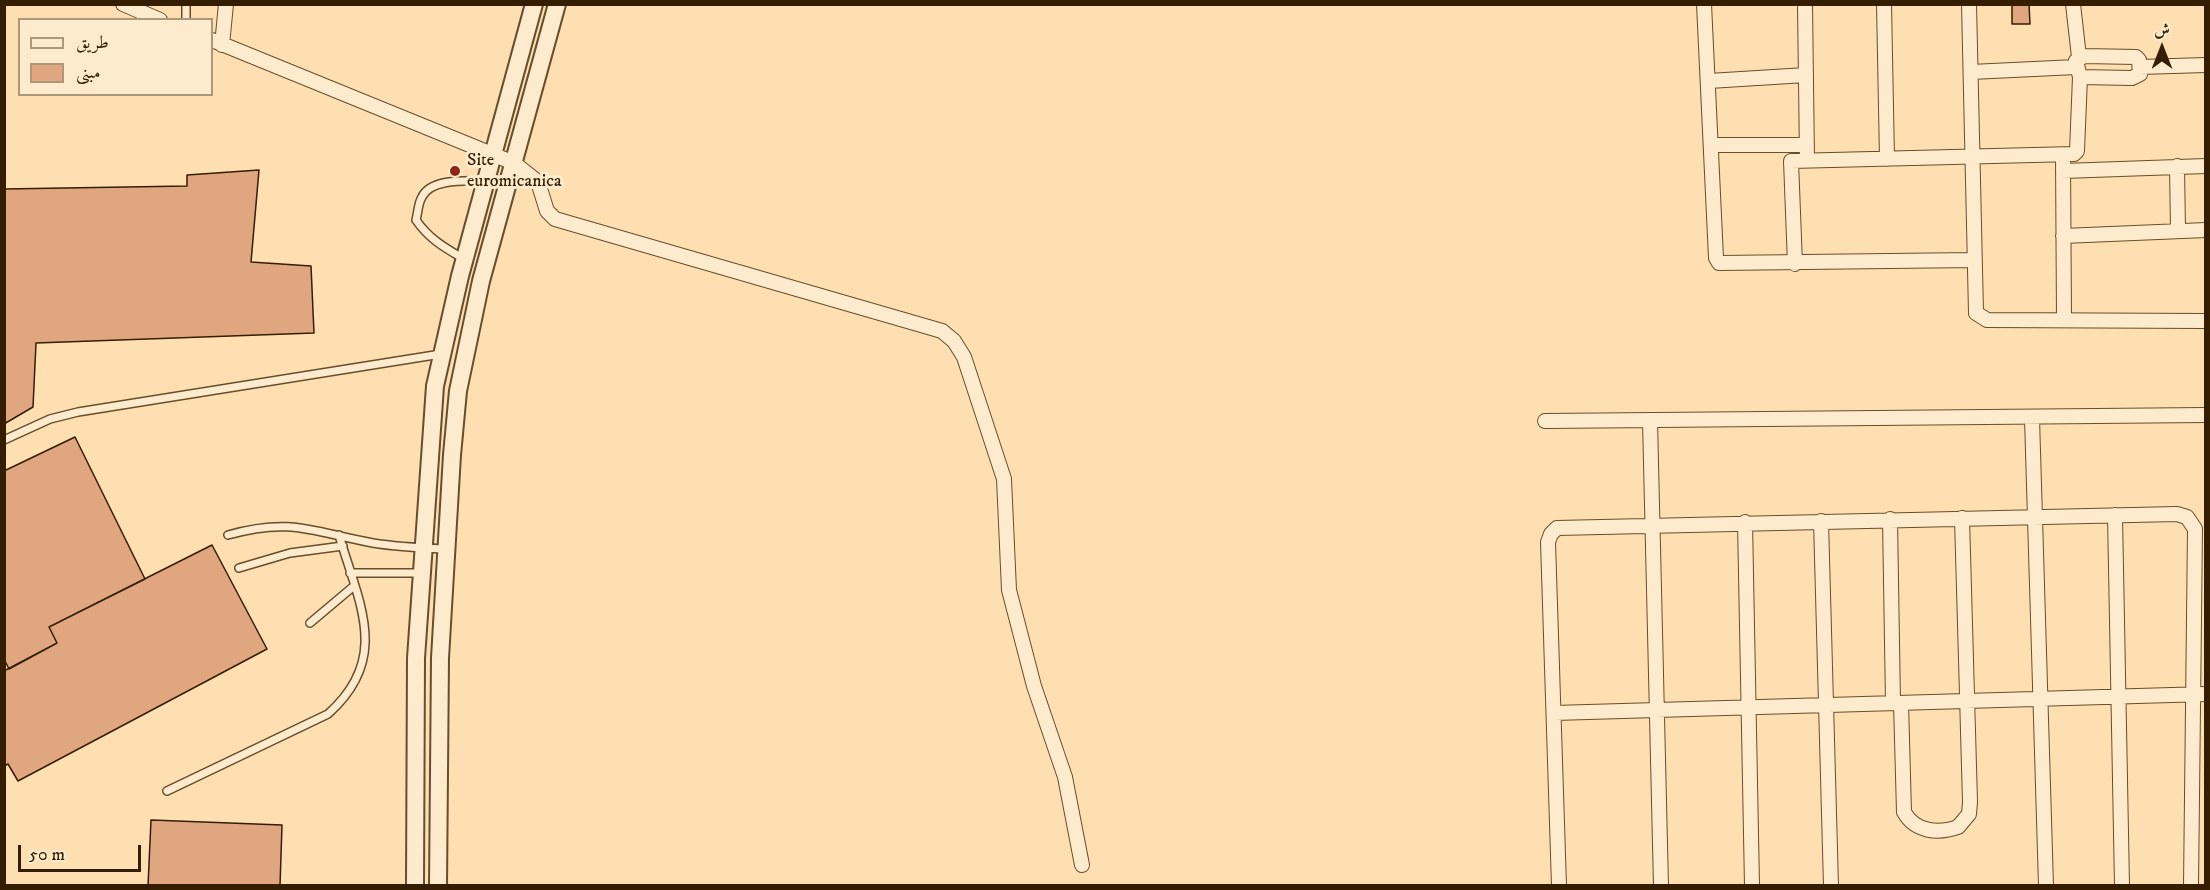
<!DOCTYPE html>
<meta charset="utf-8">
<style>
body{margin:0}
#map{position:relative;width:2210px;height:890px;overflow:hidden;background:#fedfb1;font-family:"IM FELL DW Pica",Amiri,serif}
canvas{display:block}
.frame{position:absolute;inset:0;border:6px solid #351d00;pointer-events:none}
.legend{position:absolute;left:18px;top:18px;width:195px;height:78px;box-sizing:border-box;background:#feeacc;border:2px solid #ae987a;margin:0;padding:8px 10px;list-style:none;font-size:18px;color:#351d00}
.legend li{display:flex;align-items:center;gap:12px;height:30px}
.legend b{width:30px;border:2px solid #ae987a}
.north{position:absolute;left:2132px;top:18px;width:60px;height:60px;-webkit-text-stroke:4px #feeacc;paint-order:stroke;rotate:0deg;font-size:16px;font-weight:700;line-height:24px;text-align:center;color:#351d00}
.north::after{content:'';display:block;margin:auto;width:21px;height:27px;background:#351d00;clip-path:polygon(50% 0,100% 100%,50% 72%,0 100%)}
.scale{position:absolute;left:18px;top:845px;width:123px;height:27px;box-sizing:border-box;border:3px solid #351d00;border-top:0;padding-left:8px;font-size:18px;line-height:21px;white-space:nowrap;color:#351d00;-webkit-text-stroke:4px #feeacc;paint-order:stroke}
</style>
<div id="map">
<canvas width="2210" height="890"></canvas>
<div class="frame"></div>
<ul class="legend">
<li><b style="height:8px;background:#feeacc"></b>طريق</li>
<li><b style="height:16px;background:#e0a680"></b>مبنى</li>
</ul>
<div class="north">ش</div>
<div class="scale">50 m</div>
</div>
<script>
const context = document.querySelector('canvas').getContext('2d');
context.lineJoin = 'round';
function paint(path, color) {
  context.fillStyle = color;
  context.fill(path, 'evenodd');
}
function stroke(path, color, width, dash) {
  context.strokeStyle = color;
  context.lineWidth = width;
  context.lineCap = dash ? 'butt' : 'round';
  context.setLineDash(dash || []);
  context.stroke(path);
}
function label(font, color, halo, rows, align = 'center') {
  context.font = font + ' "IM FELL DW Pica",serif';
  context.lineWidth = 6;
  context.setLineDash([]);
  context.textBaseline = 'middle';
  context.strokeStyle = halo;
  context.fillStyle = color;
  for (const [text, x, y, turn = 0] of rows) {
    context.save();
    context.translate(x, y);
    context.rotate((+turn || 0) * Math.PI / 180);
    context.textAlign = isNaN(turn) ? turn : align;
    if (halo) context.strokeText(text, 0, 0);
    context.fillText(text, 0, 0);
    context.restore();
  }
}
const building = new Path2D(`
 M2012,4H2029L2030,24H2012Z
 M259,170L251,262L311,266L314,333L36,343L33,407L4,424V189L187,186V175Z
 M75,437L145,579L49,627L57,643L9,669L4,659V471Z
 M212,545L267,649L18,781L8,764L4,766V671L57,643L49,627Z
 M151,820L282,825L280,886H148Z`);
paint(building, '#e0a680');
stroke(building, '#351d00', 1.5);
const service = new Path2D(`
 M186,4V20
 M464,259C445,248 429,239 416,220C418,213 418,203 422,197C431,178 467,181 484,181
 M4,440L50,419L78,412L441,354
 M228,535C291,517 313,532 373,543C397,547 422,548 446,549
 M239,568L290,553L343,546
 M350,573H422
 M310,623L354,586
 M167,791L328,714C391,658 359,604 339,535`);
const minor = new Path2D(`
 M123,4L160,20
 M1704,4L1716,258L1719,263L1974,260
 M1805,4L1807,160
 M1884,4L1887,159
 M1969,4L1976,313L1987,320L2206,321
 M2073,4L2079,57
 M212,40L514,163L538,182L547,211L555,219L942,331L954,341L964,357L1004,479L1009,590L1034,686L1065,777L1082,865
 M222,45L226,4
 M2084,56L2136,57L2139,60L2140,74L2132,78L2080,77L2076,61Z
 M2140,67L2206,65
 M1971,72L2076,67
 M1709,81L1806,75
 M1712,145H1807
 M2063,155L2064,319
 M2177,166L2178,231
 M2063,171L2206,166
 M2063,236L2206,230
 M1795,264L1791,161L2074,154L2077,151L2080,77
 M2032,418L2046,886
 M1650,420L1661,886
 M1545,421L2206,415
 M2115,515L2122,886
 M1890,519L1893,703
 M1821,521L1831,886
 M1745,522L1752,886
 M1901,703L1904,812C1915,832 1938,834 1958,827L1969,814L1970,802L1962,518
 M1554,713L2206,694
 M1559,886L1548,542L1551,534L1557,528L2177,514L2187,517L2195,529L2191,886`);
const tertiary = new Path2D(`
 M415,886L416,658L435,386L460,276L534,4
 M438,886L440,658L452,455L458,391L481,281L557,4`);
stroke(service, '#674e2c', 10);
stroke(minor, '#674e2c', 16);
stroke(tertiary, '#674e2c', 20);
stroke(service, '#feeacc', 7);
stroke(minor, '#feeacc', 14);
stroke(tertiary, '#feeacc', 16);
for (const [x, y, r, color] of [
 [455,171,6,"#8f2418"]
]) {
  const dot = new Path2D();
  dot.arc(x, y, r, 0, 2 * Math.PI);
  context.fillStyle = color;
  context.fill(dot);
  stroke(dot, '#feeacc', 2);
}
label('18px', '#351d00', '#feeacc', [
 ["Site",467,161],
 ["euromicanica",467,182]
], 'left');
</script>
